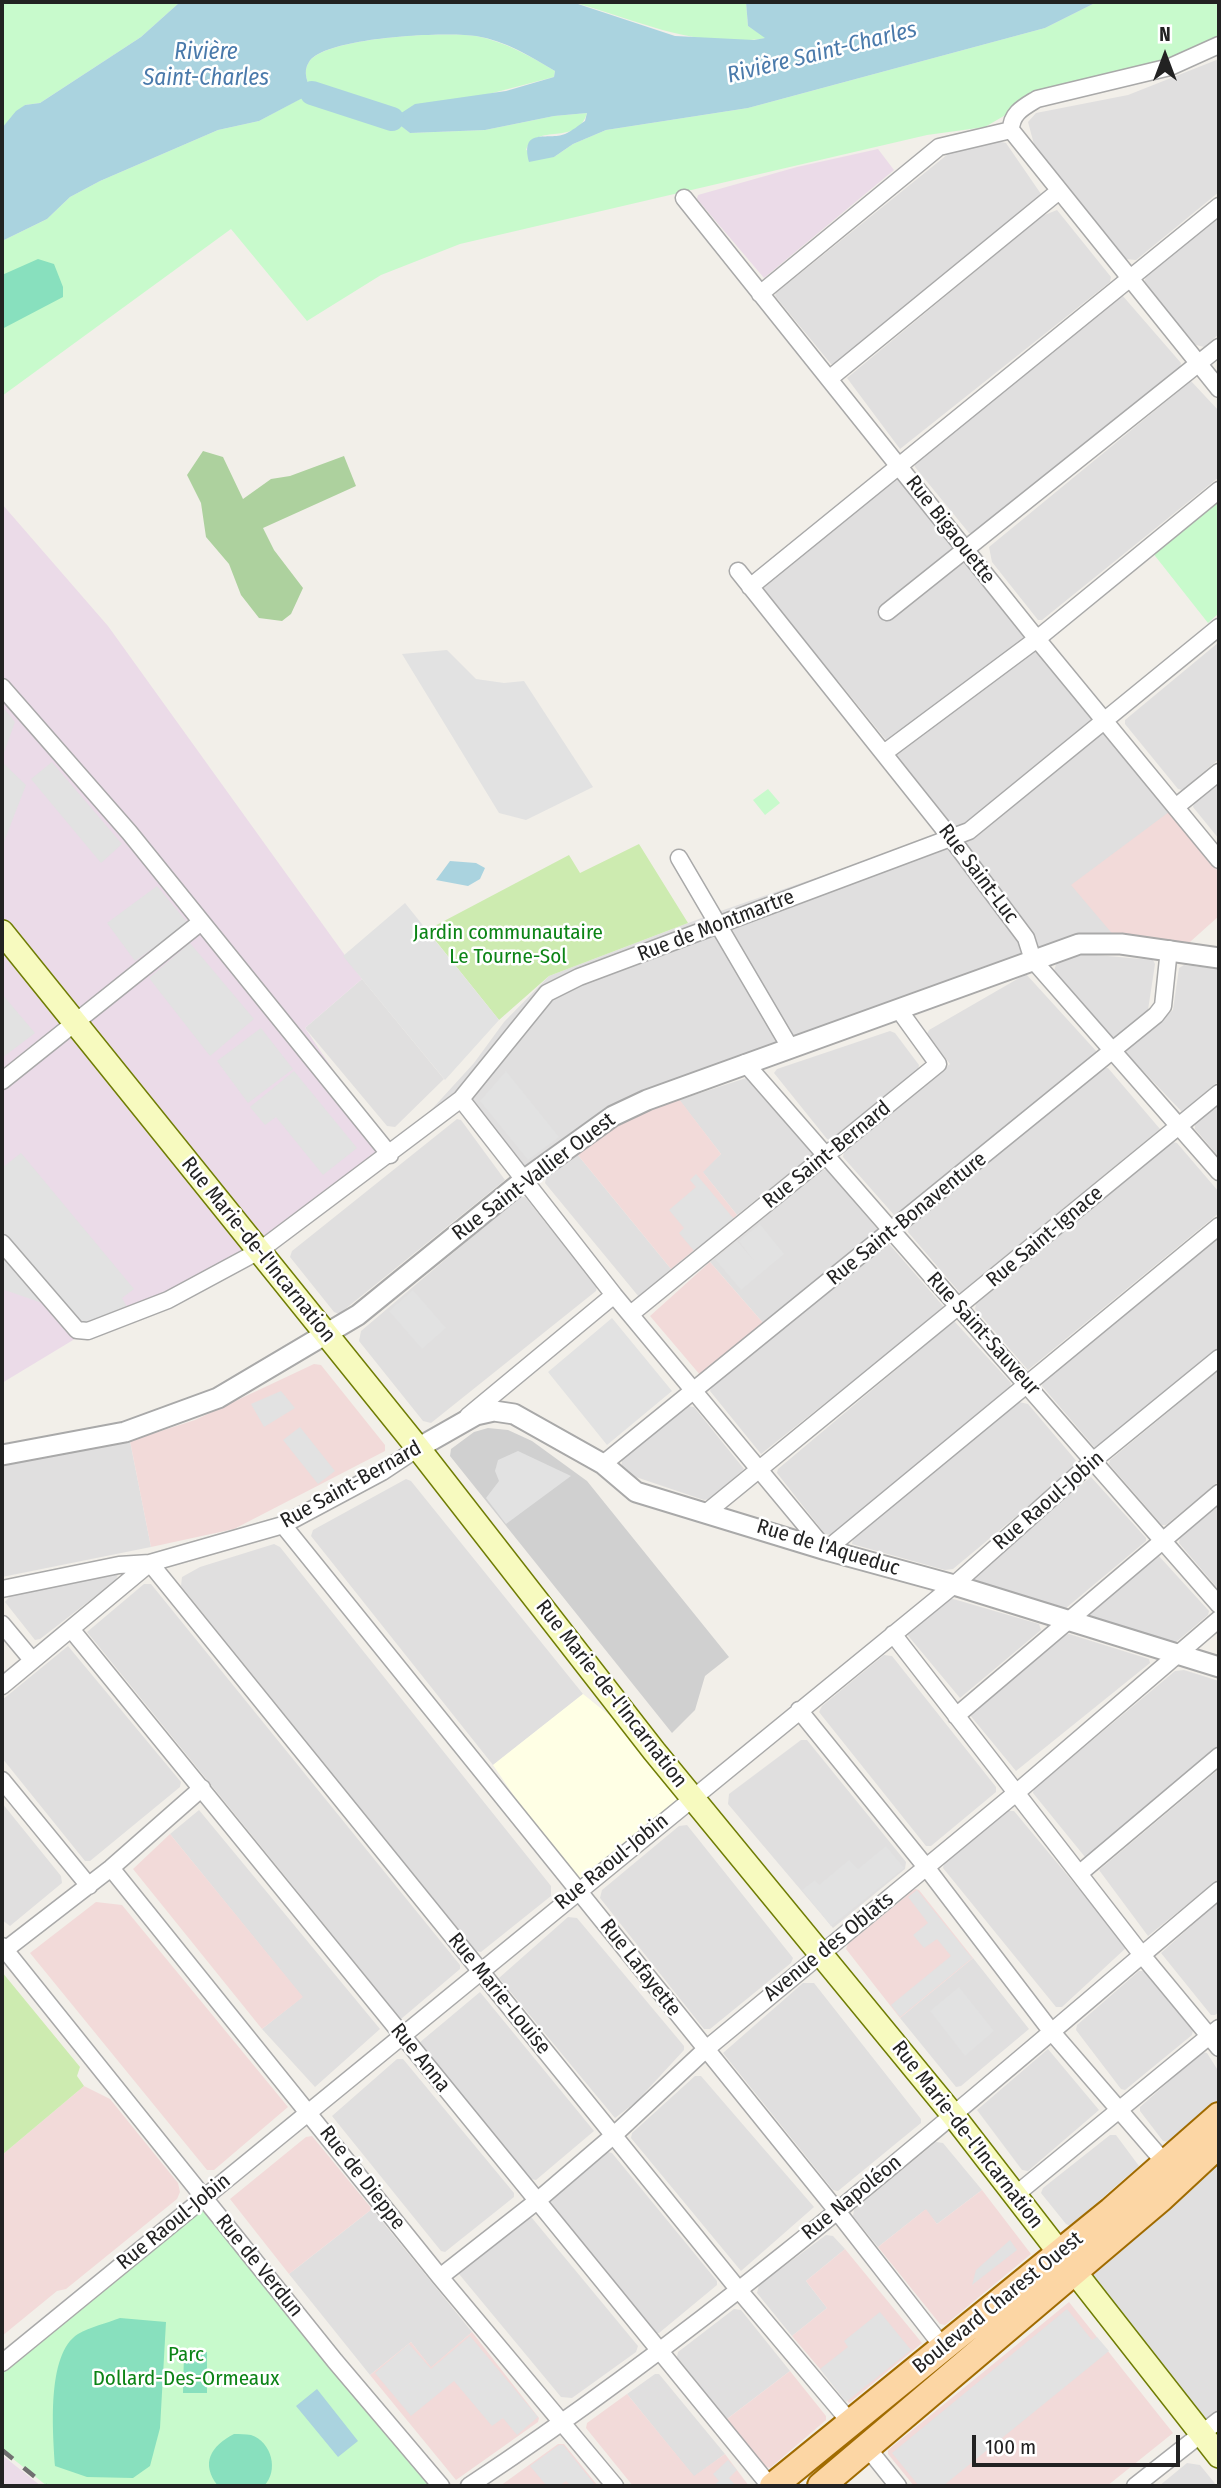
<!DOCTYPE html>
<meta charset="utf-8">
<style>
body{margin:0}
#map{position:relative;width:1221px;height:2488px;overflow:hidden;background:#f2efe9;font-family:"Fira Sans Condensed",sans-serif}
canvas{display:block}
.frame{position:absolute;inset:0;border:4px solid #222;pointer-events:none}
.north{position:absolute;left:1130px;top:21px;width:70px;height:70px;-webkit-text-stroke:5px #fff;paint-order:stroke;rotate:0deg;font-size:19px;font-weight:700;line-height:28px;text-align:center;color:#222}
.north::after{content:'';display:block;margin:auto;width:24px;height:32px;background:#222;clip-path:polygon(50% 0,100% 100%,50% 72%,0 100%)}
.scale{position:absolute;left:972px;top:2435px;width:208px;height:32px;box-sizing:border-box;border:4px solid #222;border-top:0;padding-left:9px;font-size:21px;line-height:24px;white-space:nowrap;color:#222;-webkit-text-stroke:5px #fff;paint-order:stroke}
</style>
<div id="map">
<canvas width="1221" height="2488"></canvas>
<div class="frame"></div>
<div class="north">N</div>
<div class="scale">100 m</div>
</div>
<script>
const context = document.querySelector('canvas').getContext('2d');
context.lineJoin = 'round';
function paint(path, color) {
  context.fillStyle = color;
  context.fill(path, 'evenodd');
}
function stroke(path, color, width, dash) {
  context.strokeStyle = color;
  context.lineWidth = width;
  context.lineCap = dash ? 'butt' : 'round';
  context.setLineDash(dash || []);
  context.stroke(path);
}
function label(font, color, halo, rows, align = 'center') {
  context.font = font + ' "Fira Sans Condensed",sans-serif';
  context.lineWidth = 5;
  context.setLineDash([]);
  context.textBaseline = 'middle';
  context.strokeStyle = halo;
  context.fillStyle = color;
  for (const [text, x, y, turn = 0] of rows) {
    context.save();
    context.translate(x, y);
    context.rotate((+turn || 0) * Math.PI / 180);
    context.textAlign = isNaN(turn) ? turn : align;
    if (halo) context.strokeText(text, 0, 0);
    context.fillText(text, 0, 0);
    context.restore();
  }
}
paint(new Path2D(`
 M1219,59V192L1136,260L1126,259L1035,148L1028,122L1036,113L1128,95Z
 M998,141L1006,143L1041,194L835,365L831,364L775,296L776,293L948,154Z
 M1057,210L1111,277L1110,282L900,449L847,378L1042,216Z
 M1219,215V334L1204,347L1196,345L1144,284L1146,275Z
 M1122,295L1181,363L1180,367L974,534L969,533L915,467V463Z
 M1191,381L1219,411V477L1042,620H1038L992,562L989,547Z
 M900,466L1177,806L1121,944H1079L647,1100L524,1180L461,1099L390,1155L474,1063L504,1022L549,976L712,914L939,835L894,750L839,682L828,673L762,588Z
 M1219,642V759L1182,790L1178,789L1125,724V720Z
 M1219,782V839L1193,807L1194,802Z
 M1085,954L1153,960L1155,964L1148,1010L1117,1039H1113L1054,971L1057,961Z
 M1184,965L1219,969V1081L1182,1112L1126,1053L1127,1048L1173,1010L1179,968Z
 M1026,974L1097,1052L1096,1056L898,1215H894L843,1157L844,1152L950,1064L927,1034L929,1030Z
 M362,979L444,1079L395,1127L387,1126L305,1028Z
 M890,1031L895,1033L919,1065L918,1070L832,1141L827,1139L774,1073L777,1069Z
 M1103,1068H1108L1160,1129L960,1293L908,1232L909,1226Z
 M746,1078L813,1154L737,1215L702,1171L721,1154L679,1100Z
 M1219,1104V1157L1195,1129V1124Z
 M457,1119L461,1120L505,1180L339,1314L334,1312L290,1257L292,1251Z
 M1173,1142L1177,1143L1219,1192V1213L1028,1370L975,1309L976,1304Z
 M577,1154L671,1269L639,1297L545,1183L546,1178Z
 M822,1170H827L879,1231L764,1324L710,1262Z
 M519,1197H525L597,1287L596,1291L431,1423L423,1421L359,1341L361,1331Z
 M1219,1236V1347L1099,1448H1095L1042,1386L1043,1381Z
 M886,1245H890L943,1306L942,1310L761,1454L710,1391L712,1386Z
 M954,1321L1011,1383L1010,1387L831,1535L825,1534L777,1473L778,1469Z
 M1219,1370V1481L1166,1525H1162L1109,1464L1110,1460Z
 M1019,1402L1028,1404L1079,1464L953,1569L945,1570L852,1544L853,1539Z
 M687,1406L694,1407L744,1469L712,1499L704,1500L621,1472L622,1460Z
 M130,1441L151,1547L2,1577V1463Z
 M1091,1477L1146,1538V1541L1066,1608L968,1581L970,1574Z
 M406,1479L411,1481L583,1694L493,1765L311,1536L313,1530Z
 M1219,1503V1590L1179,1543L1180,1536Z
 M274,1544L280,1547L551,1886V1896L481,1952L476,1951L181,1586L182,1577L200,1567Z
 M1158,1555L1209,1611L1208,1615L1175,1643L1090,1617V1613Z
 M106,1573L118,1575L115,1581L40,1639L35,1640L5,1602L12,1594Z
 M144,1584H151L460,1965V1969L401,2019L87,1632Z
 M950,1598L1039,1624L1041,1630L960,1698L905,1632Z
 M1069,1634L1149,1659L1150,1663L1016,1771L969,1714L1062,1635Z
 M68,1646L181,1782L180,1787L90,1861H85L2,1758V1700Z
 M884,1655L892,1656L996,1787V1792L931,1846H926L819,1712L822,1706Z
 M1184,1670L1219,1681V1747L1085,1857L1033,1793L1034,1789L1175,1671Z
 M801,1740H807L906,1862L905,1869L833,1928L728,1804L729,1794Z
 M1219,1769V1879L1148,1936L1099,1870Z
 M2,1803L61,1876L62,1883L10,1926L2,1920Z
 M199,1810L380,2029L315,2087L262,2029L302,1997L170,1834Z
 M1008,1811H1014L1127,1947L1062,2007H1056L943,1868L944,1863Z
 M687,1825L793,1958L791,1963L710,2029H704L600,1898L602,1890L679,1826Z
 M1219,1901V2012L1215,2015H1211L1161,1953Z
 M568,1917L577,1918L684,2046V2050L636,2102L615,2118L499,1978Z
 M973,1958L1029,2029L961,2086L956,2087L900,2018Z
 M1139,1971H1145L1193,2030L1192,2035L1125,2090L1121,2089L1076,2030L1077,2025Z
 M803,1983H814L921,2119V2123L838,2191L833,2190L723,2053Z
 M480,1992L594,2131L536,2180L531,2179L419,2043Z
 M1048,2049L1099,2110L1028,2171L1022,2170L977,2110Z
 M1202,2052L1207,2053L1219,2072V2102L1168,2142L1163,2141L1140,2111V2107Z
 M397,2059H403L514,2193V2197L445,2252L441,2251L332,2116Z
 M695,2076H701L814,2207L741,2271L631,2138L632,2133Z
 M1219,2116V2420L1202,2435L1074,2271Z
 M1110,2135H1116L1139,2166L1070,2226L1066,2224L1041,2193L1043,2188Z
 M936,2142L943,2143L982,2190L937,2224L925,2210L878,2247L853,2216L854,2210Z
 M608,2152L612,2153L717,2281V2285L659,2333H655L549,2207L550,2200Z
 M372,2209L472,2332L431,2368L411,2342L370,2375L289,2274Z
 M528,2216L532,2218L638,2346L636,2352L572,2398L561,2397L459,2274L460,2269Z
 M826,2235L833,2236L845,2249L806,2281L827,2308L792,2336L757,2293L759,2285Z
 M734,2309L741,2310L790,2371L727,2419L677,2357L678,2352Z
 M655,2374H659L725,2454L694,2477L627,2394Z
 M1187,2463L1200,2465L1217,2486H1159Z`), '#e0dfdf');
paint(new Path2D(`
 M1177,806L1219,860V916L1181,950L1121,944L1071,885Z
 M679,1099L721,1154L703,1172L737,1215L671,1269L577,1154L601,1135L637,1116Z
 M710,1262L764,1324L701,1376L650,1316Z
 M314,1364L321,1365L385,1445V1451L234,1529L151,1547L130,1441L195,1420Z
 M170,1834L303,1997L262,2029L133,1869Z
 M915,1889L919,1890L973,1958L900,2018L846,1949L848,1944Z
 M96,1902L122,1905L288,2107L214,2170H207L30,1953Z
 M84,2086L110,2099L178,2183L180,2192L177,2199L66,2289L57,2291L2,2336V2155Z
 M312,2136L372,2209L289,2274L230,2199L306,2137Z
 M982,2190L1031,2254L945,2325L940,2324L878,2247L926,2209L937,2224Z
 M845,2249L922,2343L849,2403L792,2336L827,2308L806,2281Z
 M1069,2302L1173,2433L1107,2486H914L888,2454V2450Z
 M472,2332L539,2418L538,2422L456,2480L370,2375L411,2342L431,2367Z
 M790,2371L826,2416V2420L770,2468L766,2467L727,2419Z
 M627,2394L694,2476L725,2454L749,2486H633L586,2428L587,2423Z
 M558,2444H564L598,2486H500Z`), '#f2dad9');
paint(new Path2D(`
 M878,149L894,170L764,278L697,199L698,195L797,167Z
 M2,504L108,626L362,979L305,1028L390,1155L259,1251L88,1331L2,1383Z
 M2,2455L41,2486H2Z`), '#ebdbe8');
paint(new Path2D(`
 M583,1694L654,1751L691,1797L578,1890L493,1765Z`), '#ffffe5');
paint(new Path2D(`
 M488,1428L508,1430L532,1441L587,1481L729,1657L705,1676L695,1710L672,1733L450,1456L451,1449L474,1432Z`), '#d0d0d0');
paint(new Path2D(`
 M639,844L688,923L549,976L499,1020L427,930L569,855L580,873Z
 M2,1972L80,2067L77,2076L84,2086L2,2155Z`), '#cdebb0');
paint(new Path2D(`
 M203,451L223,457L243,499L271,479L290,476L344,456L356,486L263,528L274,550L303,588L291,614L282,621L259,618L241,595L229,564L206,537L201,503L187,475Z`), '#add19e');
paint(new Path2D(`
 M2,2H180L141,37L40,103L25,105L2,128Z
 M572,2H746L748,26L767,38C695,50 639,20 572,2Z
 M1097,2H1219V39L1199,50L1014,110L985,127L927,135L460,244L381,275L307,321L231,229L2,396V241L47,219L70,197L100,181L218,130L259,121L311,93C308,82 302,72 309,62C324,37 448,31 476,36C506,42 530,56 555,71L554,77L393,119L410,133L485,130L554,116L587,113C577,147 536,122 526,150L554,157L573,144L606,130L748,108L1045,28Z
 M1219,499V613L1208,623L1152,552Z
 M768,789L780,803L765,815L753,800Z
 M204,2198L441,2486H47L2,2450V2363Z`), '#c8facc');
paint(new Path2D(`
 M38,259L54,264L63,287V297L2,329V275Z
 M120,2318L166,2322L160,2428L150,2466L133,2478L87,2477L55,2466C53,2433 46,2354 78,2334C90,2327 107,2323 120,2318Z
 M184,2352H207V2393H183Z
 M234,2434C239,2434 246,2434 251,2435C272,2442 279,2471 264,2486H218C200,2463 211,2446 234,2434Z`), '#88e0be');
paint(new Path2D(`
 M447,650L476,679L504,683L524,681L593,787L526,820L499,813L402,654Z
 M2,706L15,722L2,758Z
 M2,762L26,785L2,847Z
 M52,762L122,844L101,863L31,779Z
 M157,886L188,923L135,961L107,923Z
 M405,903L499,1020L445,1080L343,956Z
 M190,943L254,1019L210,1056L149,978Z
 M2,994L35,1033L2,1058Z
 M261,1028L293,1069L248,1103L217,1061Z
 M294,1071L357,1148L323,1175L276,1117L265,1125L250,1107Z
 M506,1071L559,1137L528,1160L480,1101Z
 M21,1153L134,1289L122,1298L127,1307L82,1325L65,1311L2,1289V1168Z
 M696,1174L734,1219L695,1252L679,1233L684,1228L669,1210L696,1187L690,1180Z
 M760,1224L784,1254L741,1290L715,1259L737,1241L754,1261L739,1241Z
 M413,1290L446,1328L422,1349L389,1311Z
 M612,1318L672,1391L607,1445L548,1372Z
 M281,1391L295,1408L264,1427L251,1404Z
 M300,1427L335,1471L318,1484L283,1440Z
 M518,1451L571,1476L506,1524L486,1498L499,1481L495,1471L498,1460Z
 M886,1846L904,1868L831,1926L802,1890L815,1880L819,1885L849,1860L858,1869Z
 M917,1890L972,1958L900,2017L891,2005L951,1956L937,1939L924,1948L913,1935L928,1923L908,1897Z
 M959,1987L994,2031L965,2056L930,2011Z
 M1010,2240L1017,2250L972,2285L976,2270Z
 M1067,2309L1092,2340L1097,2337L1109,2351L943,2486H919L892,2453Z
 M880,2312L911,2350L846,2402L820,2369L848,2347L844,2341Z
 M470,2336L538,2417L517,2435L503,2418L492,2426L454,2381L411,2416L375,2373L409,2344L431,2369Z
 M559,2445H563L596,2486H571L566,2481L559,2486H547L530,2466Z
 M728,2460L737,2470L729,2478L736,2486H713L719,2481L713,2474Z`), '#e2e2e2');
paint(new Path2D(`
 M180,2H572L675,36L754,40L765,38L748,26L746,2H1097L1045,28L748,108L606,130L573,144L554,157L529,162C520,126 548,141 565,134C572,131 579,125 585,121L587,113L554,116L485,130L410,133L392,119L415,104L506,91L554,77L555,71C530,56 506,41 476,36C448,31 323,37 309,62C302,72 308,83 312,93L259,121L218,130L100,181L70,197L47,219L2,241V128L16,111L25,105L40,103L141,37Z
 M450,861L476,863L485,868L480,879L468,886L436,880Z
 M317,2389L358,2441L338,2457L296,2406Z`), '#aad3df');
stroke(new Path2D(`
 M312,93L392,119`), '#aad3df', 24);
const minor = new Path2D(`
 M1011,130L1219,389
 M1011,130C1011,113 1024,107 1037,99L1170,67L1219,45
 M684,198L1037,639L1219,860
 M760,294L939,147L1011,130
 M829,379L1059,191
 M738,571L951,838L1026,938L1033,960L1219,1172
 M750,587L1219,206
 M887,612L1219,347
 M2,687L129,832L390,1155
 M884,753L1037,639L1219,490
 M1177,806L1219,772
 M679,858L791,1049
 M745,1063L1219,1605
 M2,1081L201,922
 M461,1099L614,1295L826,1550L1219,1226
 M2,1243L77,1330L88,1331L168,1300L259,1251L461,1099L547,993L579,977L969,831L1219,627
 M632,1313L938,1064L899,1010
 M468,1416L614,1295
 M603,1464L1156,1015L1163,1006L1169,949
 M707,1512L1219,1093
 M283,1525L837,2211L943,2347
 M150,1563L738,2289L851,2423
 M2,1589L119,1565L150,1563L283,1525L382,1472L418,1448
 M2,1624L32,1660
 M71,1629L770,2486
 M893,1634L1142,1955L1219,2048
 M2,1686L150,1563
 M799,1710L926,1867L1051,2031L1165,2163
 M956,1716L1219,1493
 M2,1780L89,1886
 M111,1868L440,2277L615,2486
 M1080,1873L1219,1756
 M2,1946L335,2361L441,2486
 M5,1950L111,1868L202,1788
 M1014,2196L1219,2028
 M440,2277L537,2201L614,2135L705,2050L1016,1793L1219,1619
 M2,2363L954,1585L1094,1460L1219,1358
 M866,2446L898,2486
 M469,2486C736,2309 975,2095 1219,1890
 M1135,2486L1219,2420`);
const tertiary = new Path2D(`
 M418,1448L476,1415L494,1411L514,1414L603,1464L636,1492L826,1550L954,1585L1219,1667
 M2,1455L125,1432L218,1398L358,1315L524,1180L613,1116L647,1100L1079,944H1121L1219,958`);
const secondary = new Path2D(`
 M2,932L418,1448L654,1751L953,2115L1059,2252
 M1074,2271L1219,2456`);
const primary = new Path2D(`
 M773,2486L1111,2211L1219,2116
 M821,2486L1161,2198L1219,2144`);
stroke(minor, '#a9a9a9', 19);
stroke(tertiary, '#a9a9a9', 23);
stroke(secondary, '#707d05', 26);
stroke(primary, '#a06b00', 30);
stroke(minor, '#fff', 16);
stroke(tertiary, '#fff', 19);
stroke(secondary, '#f7fabf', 23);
stroke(primary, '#fcd6a4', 26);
stroke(new Path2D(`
 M2,2450L46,2486`), '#707070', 4.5, [14, 14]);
label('21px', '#222', '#fff', [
 ["Rue Bigaouette",950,530,52],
 ["Rue Saint-Luc",978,874,53],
 ["Rue de Montmartre",716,926,-21],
 ["Rue Saint-Bernard",827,1155,-39],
 ["Rue Saint-Vallier Ouest",534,1177,-37],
 ["Rue Saint-Bonaventure",907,1219,-39],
 ["Rue Saint-Ignace",1045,1237,-40],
 ["Rue Marie-de-l'Incarnation",258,1250,51],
 ["Rue Saint-Sauveur",983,1334,48],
 ["Rue Saint-Bernard",351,1485,-29],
 ["Rue Raoul-Jobin",1049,1501,-41],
 ["Rue de l'Aqueduc",828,1548,17],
 ["Rue Marie-de-l'Incarnation",611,1694,52],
 ["Rue Raoul-Jobin",612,1862,-39],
 ["Avenue des Oblats",829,1947,-39],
 ["Rue Lafayette",640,1968,52],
 ["Rue Marie-Louise",499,1994,51],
 ["Rue Anna",420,2058,51],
 ["Rue Marie-de-l'Incarnation",967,2135,52],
 ["Rue de Dieppe",362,2178,52],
 ["Rue Napoléon",852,2198,-39],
 ["Rue Raoul-Jobin",174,2222,-39],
 ["Rue de Verdun",259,2266,51],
 ["Boulevard Charest Ouest",998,2303,-39]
]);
label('21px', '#0c8416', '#fff', [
 ["Jardin communautaire",508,933],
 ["Le Tourne-Sol",508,957],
 ["Parc",186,2355],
 ["Dollard-Des-Ormeaux",186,2379]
]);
label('italic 23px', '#4a7aab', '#fff', [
 ["Rivière",206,53],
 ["Saint-Charles",206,79],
 ["Rivière Saint-Charles",822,53,-14]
]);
</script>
